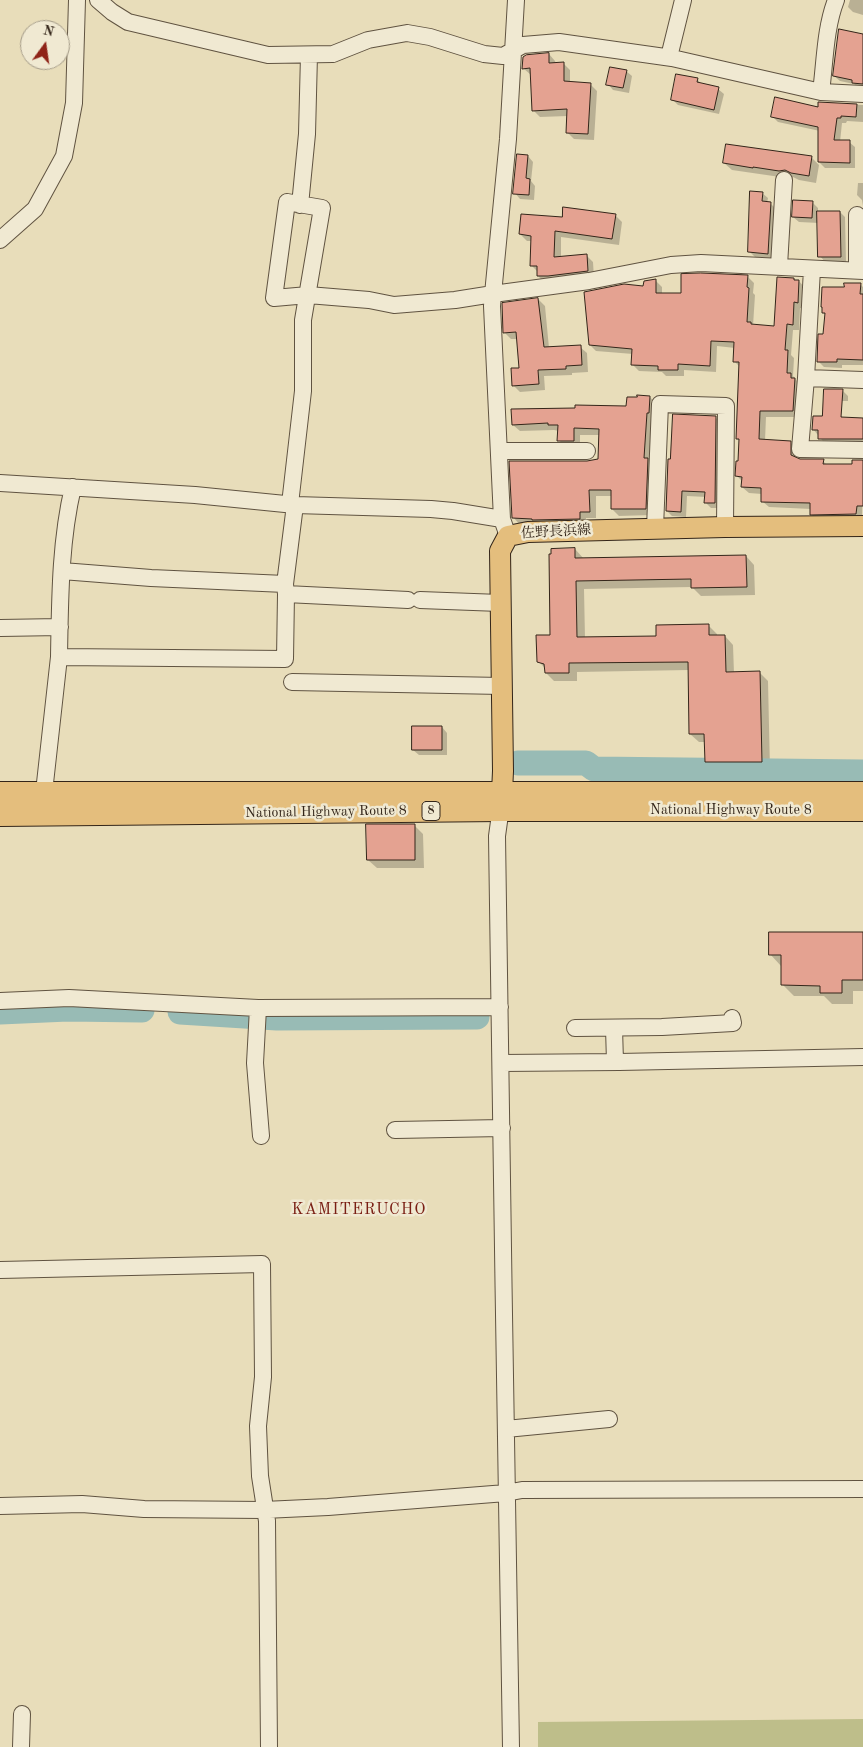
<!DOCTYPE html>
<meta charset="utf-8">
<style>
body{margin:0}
#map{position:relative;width:863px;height:1747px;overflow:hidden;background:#e8ddba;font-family:"Old Standard TT",serif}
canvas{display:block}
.north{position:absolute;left:20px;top:20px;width:50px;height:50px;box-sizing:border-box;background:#f0e9d2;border:1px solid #a49b88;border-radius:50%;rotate:14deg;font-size:14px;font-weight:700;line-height:20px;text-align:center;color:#332519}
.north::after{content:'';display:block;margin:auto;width:18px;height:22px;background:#8f2418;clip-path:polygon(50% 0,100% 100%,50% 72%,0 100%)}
</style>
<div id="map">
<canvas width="863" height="1747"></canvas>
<div class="north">N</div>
</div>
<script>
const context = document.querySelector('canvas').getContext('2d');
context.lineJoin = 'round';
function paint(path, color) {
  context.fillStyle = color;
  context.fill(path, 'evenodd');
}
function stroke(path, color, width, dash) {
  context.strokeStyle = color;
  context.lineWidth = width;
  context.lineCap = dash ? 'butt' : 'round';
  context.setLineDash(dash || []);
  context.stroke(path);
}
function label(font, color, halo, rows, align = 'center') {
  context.font = font + ' "Old Standard TT","Noto Serif JP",serif';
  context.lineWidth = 5;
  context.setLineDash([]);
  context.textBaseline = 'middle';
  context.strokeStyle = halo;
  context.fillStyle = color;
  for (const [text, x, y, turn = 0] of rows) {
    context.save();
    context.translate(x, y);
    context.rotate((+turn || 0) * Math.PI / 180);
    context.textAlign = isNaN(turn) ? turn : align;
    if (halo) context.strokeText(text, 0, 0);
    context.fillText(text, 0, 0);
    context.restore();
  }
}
paint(new Path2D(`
 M863,1719V1747H538V1722Z`), '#bebe8a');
paint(new Path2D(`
 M850,0H863V15L853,12L848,7Z
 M863,35V89L858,88L854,84L840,81L834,76Z
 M549,54L555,61L556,64L563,63L570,70V83L590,84L597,91L594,140L574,139L567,132L568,116L540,117L533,110L531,75L523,68Z
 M626,71L632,76L629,93L613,90L608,84Z
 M697,79L702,85L718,89L724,94L719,114L678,105L673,100Z
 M819,103L863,105V122L847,121L846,123H842L840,142H849L855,147V168H825L819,162L820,131L778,122L772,116L819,108Z
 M528,156L533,162L531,181L535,186L534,200L520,199L515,193Z
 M811,157L819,165L816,183L799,180L793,177L787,178L732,170L724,163Z
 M858,183H863V206L862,200L857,195Z
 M762,193L768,198L767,203H770L776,209L773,258L755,257L749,251Z
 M812,202L818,208V212H840L845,217L846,262H825L820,256L819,223L799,222L793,217Z
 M615,215L622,222L619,245L561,237V258L586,255L593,262L594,278L545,283L538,276V272L532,266V241H527L520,234L563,219Z
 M748,277L754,283L753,293L755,295L753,326L775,328L793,279L799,281L805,288L804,309L800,308L799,330H793L791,355L794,358L793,376L801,386L799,417H766L765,441L790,442L796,449V459L823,461L828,466H853L863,461L862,520H817L811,514V509L769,507L762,501V494L749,493L742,487L743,482L737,476L739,462L740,441L737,439L740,367L735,362V348L717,346L716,372L684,370V376H666L662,372L639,371L632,364L633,354L596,351L590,345L645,287L656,281L662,287V294H683Z
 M860,284L863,287V365H842V368L824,367L818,361L824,336L826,315L823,313L845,288Z
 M538,299L545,306L549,348L580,347L587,353L588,372L572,373V375L544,376L545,390L520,392L513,385L521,369L518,339H511L505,333Z
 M843,391L848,396V401H831Z
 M650,397L656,404L652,515L619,516L612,509L613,496H596V518H586V525H520L514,518L587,462L599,460L600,435H580V447H565L559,440V431L554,430L520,431L513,425L627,407Z
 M841,416L843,418L863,419V445H826L813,429Z
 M715,417L721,423L720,508H711L706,503V497L687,496L686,517L672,516L667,511Z
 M575,549L584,559L746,556L754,565L755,595L701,596L692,587L584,589L585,638L657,637L708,625L717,634V636H725L733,645L734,673H760L768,681L770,770L715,771L706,762V742H699L690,734L689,670L577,672V681H554L546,673V669L538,661L551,636Z
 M442,727L447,733V755H419L413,750Z
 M414,825L423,834L424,868H377L368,860Z
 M863,934V991H853V1004H832L824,996H794L783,985L781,966L770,954Z`), '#0003');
stroke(new Path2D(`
 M518,763H586L594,769L863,772
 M0,1012L68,1009L142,1010
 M180,1012L277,1018L477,1017`), '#98bbb5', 25);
const building = new Path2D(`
 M839,29L863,34V84L852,83V80L833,76Z
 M549,53V63L564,62V81L591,83L588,134L566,133L567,109L532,111L530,68L522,69L523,57L526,55Z
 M610,67L627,70L623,88L606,85Z
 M676,74L698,78L697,82L719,87L714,110L671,100Z
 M775,97L818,107V102L857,104L856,117L841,116V118H837L834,140H850V163L818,162V127L771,117Z
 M726,144L812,156L809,176L791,173L785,170L779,171L753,167V168L723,163Z
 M517,154L528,155L526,178L530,179L529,195L513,194Z
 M750,191L763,192L762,201L771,202L768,254L748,252Z
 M793,200L813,201L812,218L792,217Z
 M563,207L616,214L612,239L555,231L554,257L587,254L588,271L548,276H537V266H530L531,236L519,234L521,214L562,217Z
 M817,211H840L841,257H818Z
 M701,273L748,275L747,287L749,288L747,322H751V324L774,326L777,277L794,278V280H799L798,303L794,302L793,325L787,324L785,350H788L787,373H791V378H795L793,411H760L759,439L791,441V455L800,459H824L823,464H852V460H863V506H857L856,514L810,515V503L761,502V488L741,487L742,477L735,476L736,461H738L739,439H736L739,362H733L734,342L711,341L710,366L678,364V370H658V366L631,365L632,349L589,345L584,292L624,284L643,286L644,281L656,279V293H681V274Z
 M844,283H861L860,294H863V360L837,359V362H817L818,334H823L825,313H822V307H821L822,287H844Z
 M538,298L544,347L581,345L582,365L566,366V369L538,370L539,384L512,386L511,368H519L516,332L503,333L502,303Z
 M824,389H843L841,417L863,418V439H818V430H812L813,416H822Z
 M637,395L650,396L649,413H647L644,458H648L646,509H611V490H589L590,512H580V519L532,520V519L512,518L509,461H587L598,459L599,429L574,428V441H557L558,425H548V423L512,425L511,409L575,408V405L626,406L627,397H637Z
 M673,414L716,416L715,503H704L705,492L682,491L681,512L666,511L668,459H670Z
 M575,548V558L746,555L747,587L691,588V579L576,581L577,637L656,636V625L709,624V635H725L726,672L760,671L762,762H705L704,734H689L688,662L569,663V673H545L544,664L537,662L536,635H550L549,554H551V549Z
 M412,726H442V750H412Z
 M366,824H415V860H367Z
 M769,932H863V980H842V993H820V986L781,985V955H769Z`);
paint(building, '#e4a291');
stroke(building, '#332519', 1);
const minor = new Path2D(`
 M98,0L112,12L128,22L268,55L333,54L368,40L407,33L430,37L484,54L503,56L523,45L559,42L672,58L821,92L863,94
 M516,0L508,139L493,294L589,281L671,265L701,263L863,271
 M669,57L683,0
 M821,92C825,62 825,28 836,0
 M300,205L307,134L309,55
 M0,240L35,209L64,156L74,103L77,0
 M779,266L784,180
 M812,269L806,378L800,449L863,450
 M857,270V215
 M806,378L863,380
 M500,451H587
 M0,483L195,495L295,505L431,509L453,511L502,519
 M73,487C60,542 60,600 59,657L285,659L286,594L285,584L295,505
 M290,504L303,391V320L322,208L287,202L274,298L308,295L369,300L394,305L455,300L493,294L492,306L502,519L508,536
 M655,528L660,404L726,406L725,527
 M62,571L151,578L285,584
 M286,594L408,600
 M420,600L500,603
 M0,628L60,627
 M292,682L502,686
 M44,792L59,657
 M502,800L497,836C502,1140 505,1443 511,1747
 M0,1001L69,998L258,1008
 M575,1028L662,1027L733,1023L732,1018
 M614,1028L615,1062
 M501,1063L619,1062L863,1057
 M395,1130L502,1128
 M261,1136L255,1063L258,1008L500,1007
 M0,1270L262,1264L263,1377L258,1426L260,1476L267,1521L269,1747
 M506,1429L609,1419
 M0,1506L82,1504L144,1509L264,1510L328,1507L506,1493L522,1490L863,1489
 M21,1747L22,1714`);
const major = new Path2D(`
 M502,793L503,771L500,551L508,536L528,532L725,527L863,526`);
const highway = new Path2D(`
 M0,793H863
 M0,815L501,810H863`);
stroke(minor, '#605341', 18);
stroke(major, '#332519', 22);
stroke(highway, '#332519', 24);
stroke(minor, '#f0e9d2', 16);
stroke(major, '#e4be7d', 20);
stroke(highway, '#e4be7d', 22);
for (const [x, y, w] of [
 [431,811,18]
]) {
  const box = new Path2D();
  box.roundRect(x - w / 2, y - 9.5, w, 19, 4);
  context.fillStyle = '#f0e9d2';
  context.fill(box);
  stroke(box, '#332519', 1);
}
label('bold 12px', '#332519', null, [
 ["8",431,811]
]);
label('14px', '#332519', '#f0e9d2', [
 ["佐野長浜線",556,532,-3],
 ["National Highway Route 8",731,810],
 ["National Highway Route 8",326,812,-1]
]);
context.letterSpacing = '1px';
label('16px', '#7a1f14', '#f0e9d2', [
 ["KAMITERUCHO",359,1210]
]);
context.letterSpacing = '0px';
</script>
